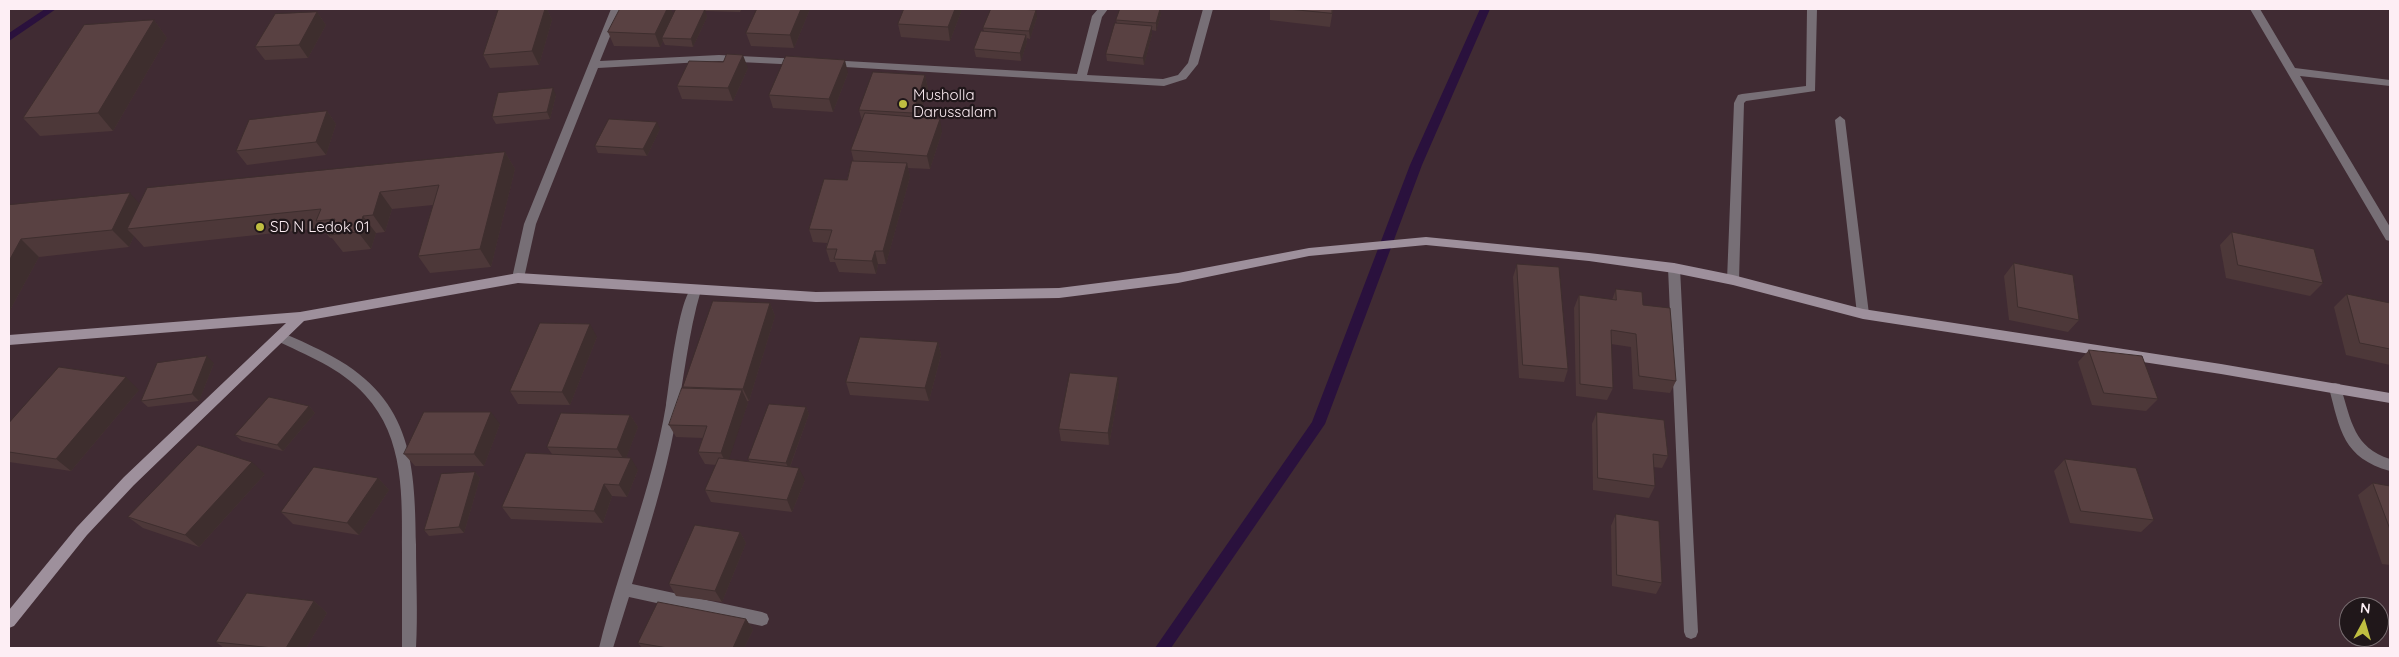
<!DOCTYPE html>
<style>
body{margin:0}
#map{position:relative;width:2399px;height:657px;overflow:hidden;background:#402b33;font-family:Quicksand,sans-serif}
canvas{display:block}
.frame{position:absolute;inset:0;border:10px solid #fdeef4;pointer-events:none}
.north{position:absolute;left:2339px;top:597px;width:50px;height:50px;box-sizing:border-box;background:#20171a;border:1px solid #786d71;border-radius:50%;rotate:6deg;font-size:14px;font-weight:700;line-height:20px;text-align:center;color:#fdeef4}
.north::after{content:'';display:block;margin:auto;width:18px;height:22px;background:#bfbe41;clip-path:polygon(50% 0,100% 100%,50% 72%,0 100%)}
</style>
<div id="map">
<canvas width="2399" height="657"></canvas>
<div class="frame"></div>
<div class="north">N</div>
</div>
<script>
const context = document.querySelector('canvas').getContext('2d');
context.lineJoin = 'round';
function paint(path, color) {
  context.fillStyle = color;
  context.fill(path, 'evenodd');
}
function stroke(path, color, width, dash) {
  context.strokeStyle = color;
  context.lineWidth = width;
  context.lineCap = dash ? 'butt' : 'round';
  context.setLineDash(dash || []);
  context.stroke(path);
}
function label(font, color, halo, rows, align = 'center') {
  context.font = font + ' Quicksand,sans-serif';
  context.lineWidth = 4.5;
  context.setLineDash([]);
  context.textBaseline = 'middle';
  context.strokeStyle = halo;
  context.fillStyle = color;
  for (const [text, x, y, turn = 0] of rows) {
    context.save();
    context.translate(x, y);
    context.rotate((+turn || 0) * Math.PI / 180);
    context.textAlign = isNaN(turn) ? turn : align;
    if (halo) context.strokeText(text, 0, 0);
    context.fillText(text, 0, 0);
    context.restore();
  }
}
paint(new Path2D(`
 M45,9H56L9,41V33Z
 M1480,9H1490L1422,165L1325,424L1171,648H1155L1312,422L1410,165Z`), '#2a113d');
paint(new Path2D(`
 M2335,383L2340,384L2341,388C2351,420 2354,448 2390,459V471C2343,458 2340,430 2329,388L2330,384Z`), '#776f76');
paint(new Path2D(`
 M611,9H621L600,61L719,55L801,59L806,62L801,65L719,61L598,68L536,224L524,278L518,283L514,281L512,278L524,224Z
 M1098,9H1108L1102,17L1087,75L1163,79L1178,75L1188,63L1203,9H1213L1198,64L1186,79L1164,86L828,66L823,63L828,60L1077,74L1092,16Z
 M1807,9H1817L1815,91L1746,101L1744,103L1739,280L1733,285L1727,280L1734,103L1738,95L1742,94L1806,86Z
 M2250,9H2260L2295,68L2390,80V86L2300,76L2390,227V241L2386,240Z
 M1840,116L1845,120L1869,314L1867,317H1859L1857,314L1835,120Z
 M1674,263L1680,268L1698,632L1696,637L1691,639L1686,637L1684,632L1668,268Z
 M695,285L701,290C688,334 684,380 675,425C665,479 648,532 632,584L762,612L767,614L769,619L767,624L762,626L629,597L613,648H599C619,567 652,489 666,405C669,387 679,290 695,285Z
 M279,332C294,337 310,345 324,352C411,396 415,458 416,545C416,579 418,614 416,648H402C402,616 402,585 402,553C402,498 405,438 365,395C341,368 306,355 275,340L273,337L275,334Z`), '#776f76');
paint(new Path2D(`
 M1426,237L1589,253L1674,263L1733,275L1863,309L2221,364L2390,393V403L2221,374L1863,319L1733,285L1674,273L1589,261L1426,245L1309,256L1178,283L1059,298L816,302L518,283L304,321L134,485L87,535L14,626L9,628V610L77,527L124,477L286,323L9,345V335L300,312L518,273L816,292L1059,288L1178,273L1309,248Z`), '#9e909c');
paint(new Path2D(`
 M510,9H547L552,20L539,65L490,68L483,55Z
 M620,9H671L673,14L676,9H742L740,12L705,11L707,17L693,47L665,45L663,41L660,47L614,46L608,32Z
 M810,9L794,48L751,46L746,33Z
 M1270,9H1333L1330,27L1270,20Z
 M317,12L326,25L308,58L265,60L255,47Z
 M961,12L950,41L901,37L898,24Z
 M1161,14L1156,31L1152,30V34L1144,65L1107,61L1106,54L1117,23L1116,20Z
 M1037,17L1030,39L1027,38V42L1021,61L976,57L974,49L984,31L983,28Z
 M154,20L167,38L113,131L40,136L23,118Z
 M723,62L748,68L733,101L682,99L677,86Z
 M848,73L833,112L773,108L769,95Z
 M925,75L928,89L918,117L942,132L930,169L908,168L910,177L886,264H878L876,274L839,272L835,262H830L826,249L827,243L813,242L809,229L847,180L854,162L851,150L862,121L859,110Z
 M556,95L550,119L496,124L492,117Z
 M327,111L336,124L326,155L247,165L236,151Z
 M660,129L647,156L598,153L595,146Z
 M505,152L515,169L491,267L430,273L418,256L433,205L392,209L385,232L376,233L371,249L343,252L332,238H330L322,228L144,247L134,236L129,247L39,257L9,312V205L140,203Z
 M2232,232L2323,283L2310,296L2226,278L2220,245Z
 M2014,263L2079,320L2068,332L2009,320L2004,276Z
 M1517,264L1568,369L1564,382L1519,378L1513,277Z
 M1616,289L1643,305L1676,381L1670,393L1633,389L1631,347L1611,344L1613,388L1607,400L1576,396L1574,308L1579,295L1612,300Z
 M2347,294L2390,303V365L2346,355L2334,307Z
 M770,303L775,316L749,401H747L748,403L728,460L750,462L748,459L806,407L809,414L790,467L805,480L792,512L711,502L705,490L716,465L705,464L698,452L703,438L676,437L669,425L684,388L683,387Z
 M597,337L570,405L518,404L510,391Z
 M938,342L941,355L929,401L850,395L846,382Z
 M2089,350L2158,399L2146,411L2092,405L2078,362Z
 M214,363L199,401L148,407L141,401Z
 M1119,389L1109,445L1061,441L1059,429Z
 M139,390L71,471L9,462V423Z
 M309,406L315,413L283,451L242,441L235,435Z
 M1597,412L1668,456L1662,468L1653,467L1655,486L1649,498L1593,490L1592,424Z
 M630,415L638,427L626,458L638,470L627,497L612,496L603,523L511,519L502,507L552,454L547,447Z
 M500,424L484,466H415L404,454Z
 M2065,459L2154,520L2141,532L2070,523L2054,471Z
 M475,472L480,478L464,533L429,536L424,530Z
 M265,474L199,547L143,528L128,517Z
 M378,478L389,490L359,535L293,524L281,512Z
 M2373,483L2390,486V565L2382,564L2358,495Z
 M1616,514L1662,583L1656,594L1612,586L1611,526Z
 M740,532L746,543L722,602L676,596L669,584Z
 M314,601L327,613L306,648H224L216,642Z
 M746,619L753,630L744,648H642L638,643Z`), '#4d3839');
paint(new Path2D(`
 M545,9H547L552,20L539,65L532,51Z
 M667,9H671L675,17L662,38L663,41L660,47L655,34Z
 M705,9L707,17L693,47L691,39Z
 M801,9H810L794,48L790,35Z
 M955,9H961V12L950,41L948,27Z
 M1160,9L1161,14L1156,31V23Z
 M1036,10L1037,17L1030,39L1029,31Z
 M317,12L326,25L308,58L299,45Z
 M154,20L167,38L113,131L98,113Z
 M1152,26V34L1144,65L1143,58Z
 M1026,35L1027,42L1021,61L1020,53Z
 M743,55L748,68L733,101L728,88Z
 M845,60L848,73L833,112L829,99Z
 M925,75L928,89L916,126L913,113Z
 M553,88L556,95L550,119L547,112Z
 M327,111L336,124L326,155L316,142Z
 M940,119L942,132L930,169L927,156Z
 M657,122L660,129L647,156L643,149Z
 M505,152L515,169L491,267L480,249Z
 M907,163L910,177L886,264L883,251Z
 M380,192L392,209L385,232L373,215Z
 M130,193L146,211L127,229L134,236L129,247L112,230Z
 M363,216L376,233L371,249L358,232Z
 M21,239L39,257L9,312V261Z
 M875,251L878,264L876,274L872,261Z
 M770,303L775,316L749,401L743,389Z
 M590,324L597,337L570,405L562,392Z
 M938,342L941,355L929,401L925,388Z
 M207,356L214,363L199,401L192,394Z
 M126,377L139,390L71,471L56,459Z
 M1118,377L1119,389L1109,445L1108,433Z
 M742,390L748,403L727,465L721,453Z
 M309,406L315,413L283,451L277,445Z
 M806,407L809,414L789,469L786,463Z
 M491,412L500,424L484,466L474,454Z
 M630,415L638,427L625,461L617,449Z
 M631,458L638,470L627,497L619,485Z
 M252,462L265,474L199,547L185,535Z
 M799,468L805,480L792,512L787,500Z
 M475,472L480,478L464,533L459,527Z
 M378,478L389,490L359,535L347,523Z
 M604,484L612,496L603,523L594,511Z
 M740,532L746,543L722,602L715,591Z
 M314,601L327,613L306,648H286Z
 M746,619L753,630L744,648H733Z`), '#3e2e2e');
const building = new Path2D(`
 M510,9H545L532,51L483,55L498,10Z
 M620,9H667L655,34L608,32Z
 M676,9H705L691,39L662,38Z
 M757,9H801L790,35L746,33Z
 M904,9H955L948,27L898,24Z
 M991,9H1018L1036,10L1029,31L983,28Z
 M1120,9H1160L1156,23L1116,20Z
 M1288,9H1332V13Z
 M317,12L299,45L255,47L275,14Z
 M154,20L98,113L23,118L84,25Z
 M1115,23L1152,26L1143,58L1106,54Z
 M981,31L1026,35L1020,53L974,49Z
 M727,54L743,55L728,88L677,86L689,61L723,62Z
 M786,56L845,60L829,99L769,95Z
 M873,72L925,75L913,113L859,110Z
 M553,88L547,112L492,117L498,93Z
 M327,111L316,142L236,151L249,120Z
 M865,113L940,119L927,156L851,150Z
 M609,119L657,122L643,149L595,146Z
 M505,152L480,249L418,256L439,185L380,192L373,215L363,216L358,232L329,235L335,219L316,221L321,209L127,229L147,188Z
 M852,161L907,163L883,251H875L872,261L834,259L837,249H826L832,230L809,229L824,179L847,180Z
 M130,193L112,230L21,239L9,261V205Z
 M2232,232L2314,249L2323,283L2238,265Z
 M2014,263L2073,275L2079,320L2018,307Z
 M1517,264L1559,267L1568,369L1523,365Z
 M1616,289L1642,292L1643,305L1670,308L1676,381L1639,376L1636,334L1611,330L1613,388L1580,384L1579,295L1616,300Z
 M2347,294L2390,303V349L2360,343Z
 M713,301L770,303L743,389L683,387Z
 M540,323L590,324L562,392L510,391Z
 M860,337L938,342L925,388L846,382Z
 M2089,350L2142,356L2158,399L2104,393Z
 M207,356L192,394L141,401L157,363Z
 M59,367L126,377L56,459L9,452V423Z
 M1070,373L1118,377L1108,433L1059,429Z
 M682,388L742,390L721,453L698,452L707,426L669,425Z
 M269,397L309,406L277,445L235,435Z
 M769,404L806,407L786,463L748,459Z
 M424,412H491L474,454H404Z
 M1597,412L1664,420L1668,456L1653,454L1655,486L1598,478Z
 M561,413L630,415L617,449L547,447Z
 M198,445L252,462L185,535L128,517Z
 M526,453L631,458L619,485L604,484L594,511L502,507Z
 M719,458L799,468L787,500L705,490Z
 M2065,459L2136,468L2154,520L2081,511Z
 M314,467L378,478L347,523L281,512Z
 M475,472L459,527L424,530L441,474Z
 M2373,483L2390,486V529Z
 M1616,514L1659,521L1662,583L1617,575Z
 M695,525L740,532L715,591L669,584Z
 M247,593L314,601L286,648H273L216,642Z
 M658,602L746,619L733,648H668L638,643Z`);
paint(building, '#594142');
stroke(building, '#3e2e2e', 1);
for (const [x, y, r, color] of [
 [903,104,5,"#bfbe41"],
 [260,227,5,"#bfbe41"]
]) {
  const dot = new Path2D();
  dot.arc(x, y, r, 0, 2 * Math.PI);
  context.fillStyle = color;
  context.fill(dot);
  stroke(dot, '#20171a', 2);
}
label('15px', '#fdeef4', '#20171a', [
 ["Musholla",913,95],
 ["Darussalam",913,112],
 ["SD N Ledok 01",270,227]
], 'left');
</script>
